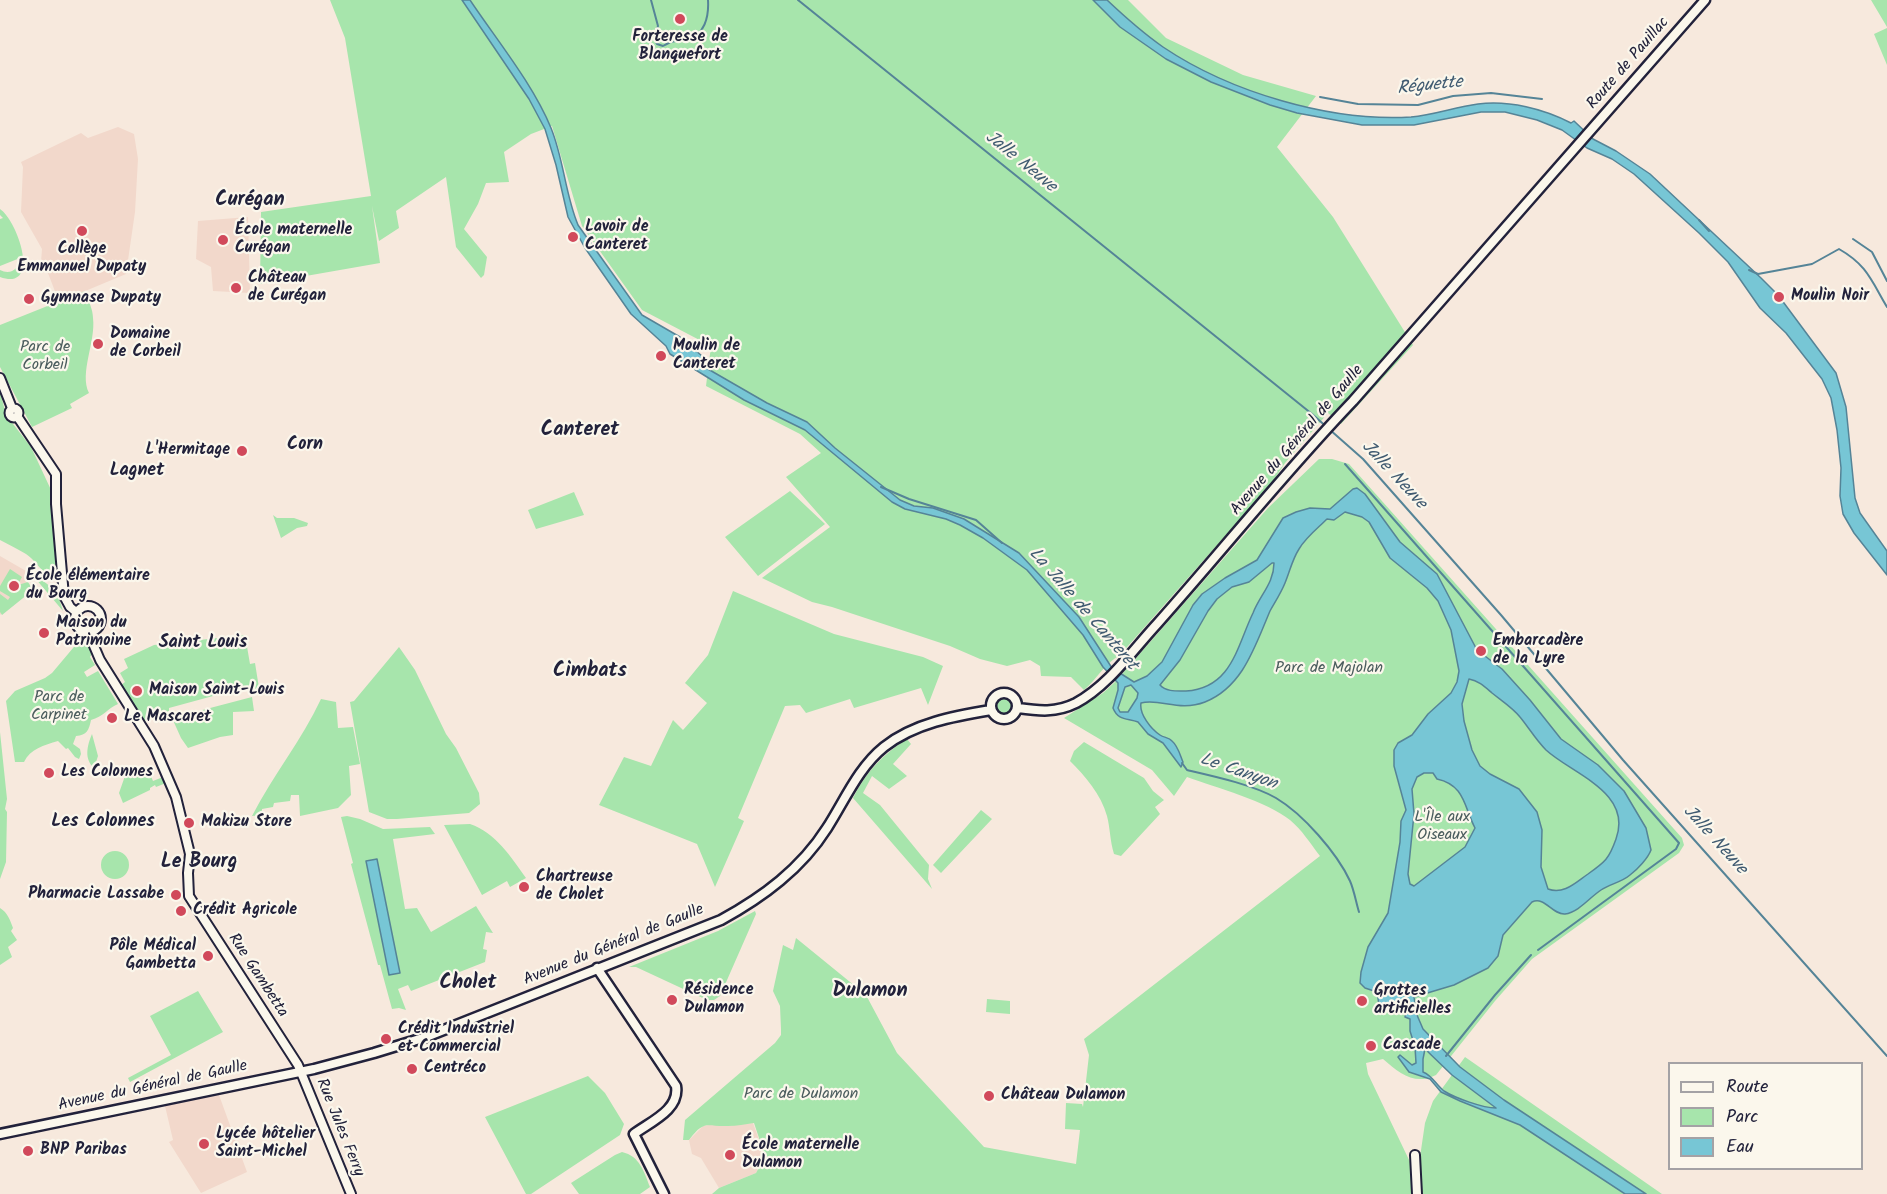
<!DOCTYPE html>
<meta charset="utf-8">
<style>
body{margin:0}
#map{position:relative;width:1887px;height:1194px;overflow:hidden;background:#f7e9dd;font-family:Kalam,sans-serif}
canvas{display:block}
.legend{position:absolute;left:1668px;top:1062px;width:195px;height:108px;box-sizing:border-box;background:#fbf7ec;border:2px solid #a4a2a5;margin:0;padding:8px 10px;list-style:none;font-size:18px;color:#22223b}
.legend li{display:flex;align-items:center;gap:12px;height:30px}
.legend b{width:30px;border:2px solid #a4a2a5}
</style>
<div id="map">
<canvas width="1887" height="1194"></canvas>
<ul class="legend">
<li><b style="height:8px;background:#fbf7ec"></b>Route</li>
<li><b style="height:16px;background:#a7e5ac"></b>Parc</li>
<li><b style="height:16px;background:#77c6d5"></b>Eau</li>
</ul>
</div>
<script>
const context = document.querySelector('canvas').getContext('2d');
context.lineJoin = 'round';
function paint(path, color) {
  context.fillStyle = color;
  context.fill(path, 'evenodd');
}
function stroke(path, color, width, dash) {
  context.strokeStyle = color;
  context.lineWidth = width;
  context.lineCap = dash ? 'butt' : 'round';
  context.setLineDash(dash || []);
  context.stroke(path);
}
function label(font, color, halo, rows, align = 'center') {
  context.font = font + ' Kalam,sans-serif';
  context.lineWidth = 4.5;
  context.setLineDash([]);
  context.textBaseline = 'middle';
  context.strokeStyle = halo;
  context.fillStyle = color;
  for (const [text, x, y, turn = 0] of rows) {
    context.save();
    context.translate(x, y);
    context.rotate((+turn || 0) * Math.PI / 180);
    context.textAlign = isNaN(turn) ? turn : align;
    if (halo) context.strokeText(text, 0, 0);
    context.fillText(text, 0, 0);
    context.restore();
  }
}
paint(new Path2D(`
 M118,127L134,134L138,159L135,212L126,274L59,302L48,273L41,262L42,249L21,212L23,167L21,162L81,133L88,138Z
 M248,217L250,293L213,291L211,267L196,259L198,221Z
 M0,556L26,571L24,576L31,590L13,602L0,615Z
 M219,1095L247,1172L201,1193L169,1142L173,1140L165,1106Z
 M753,1123L765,1156L756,1173L719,1188L701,1158L692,1154L689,1140L703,1126L715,1124L725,1126Z`), '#f2d8cb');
paint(new Path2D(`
 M330,0H1128L1166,38L1243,75L1316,96L1277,147L1333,217L1413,345L1341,424L1328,413L1285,463L1271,484L1120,655C1104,664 1097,679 1084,690L1071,677L1041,676L1040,666L1030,660L1007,666L980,659L950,646L832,607L812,602L762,578L830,527L786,477L821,453L800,434L706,386L711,346L642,310L582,226L552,126L531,134L504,152L509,182L486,183L478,204L464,229L487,257L484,275L481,278L456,247L446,177L396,211L399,228L379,241L372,206L380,263L260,284L261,212L371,196L345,38Z
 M1871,0H1887V27Z
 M1887,28V65L1874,34Z
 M0,209C18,221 42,292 0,277V270C10,275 19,270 20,258L0,266V219L3,218L0,215Z
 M85,291C88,300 93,309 93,318C96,342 79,373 89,393L70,404L72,408L32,427L0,367V325Z
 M0,391L6,415L31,447L52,492L56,576C41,575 37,561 26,554C18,549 9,545 0,540Z
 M1319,459H1332L1349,464L1682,838L1684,845L1679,853L1532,959L1495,1001L1436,1075C1415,1086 1399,1073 1383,1059L1366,1063L1368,1074L1410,1162L1420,1157L1425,1123L1433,1101L1465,1057L1662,1194H712L719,1188L756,1173L765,1156L754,1123C745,1124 737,1126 728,1126C706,1127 705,1119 689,1140H683L685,1120L775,1043L781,1035V1029L780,1006L773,991L783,945L793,950L796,938L866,995L897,1053L984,1147L1076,1164L1080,1130L1065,1129L1066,1103L1082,1104L1083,1107L1089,1055L1084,1039L1320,856C1310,843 1302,830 1290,820C1268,802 1215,787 1187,777L1174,796L1152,770L1064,718L1103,693L1115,682L1120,673L1122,674L1268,508Z
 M790,491L825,524L758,576L725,537Z
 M574,492L584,515L536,529L528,510Z
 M273,515L277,518H294L308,523L307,526L297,528L281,538Z
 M10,569L22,577L15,590L18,585L28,582L33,590L2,615L0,612V594L8,600L10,597L0,591V586Z
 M36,575L57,592L63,611L35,578Z
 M733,591L834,634L923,657L943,666L928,705L921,688L854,708L850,699L806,713L800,705L785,706L738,818L744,821L715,887L697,844L599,805L624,757L651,766L673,720L683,730L707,703L685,683L708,655Z
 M84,635L89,638L93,652L90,657L95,665L84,672L87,677L98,671L118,704C108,708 103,717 91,720C89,730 87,735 76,736L73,744L80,749L81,754L79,759L75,757L68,748L66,749L58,741C44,745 30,749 24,762H15L6,701L15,691L45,678L52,673Z
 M245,635L250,664L255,663L259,688L213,696L169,708V711L144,722L120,686L125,682L120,673L128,668L124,659L154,645Z
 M399,647L415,670L446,734L456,748L479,793L480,804L469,813L397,819H387L369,812L350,702L354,701Z
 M995 706a9 9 0 1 1 18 0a9 9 0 1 1-18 0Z
 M252,697L254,711L233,712V735L220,737L188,748L181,738L172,718Z
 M321,699L336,702L338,728L353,727L360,764L349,766L351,795L338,808L300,816L299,795H291L290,801L274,803L273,807L262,809V815L252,816C273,775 302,740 321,699Z
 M0,732L7,799L5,809L7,812L6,862L0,879Z
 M92,734L98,756L94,768C84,759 87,746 92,734Z
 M907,739L911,744L893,764L907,776L889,789L872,776L863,793L880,805L929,865L928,879L932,889L853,798C866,772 883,754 907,739Z
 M1084,742L1144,778L1153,791L1164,800L1155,807L1160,814L1121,856L1114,854C1110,841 1110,827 1107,816C1101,794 1085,776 1070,761L1074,751Z
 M147,767L153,781L163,777L166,783L156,787L155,785L150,788V790L123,803L119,793L125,776Z
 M981,810L992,819L941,873L933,865Z
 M347,816L360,819L383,829L430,827L435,834L393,839L405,909L417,908L431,932L476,906L493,933L486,932L483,949L487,950L485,962L411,991L408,985L398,989L406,1010L399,1008L392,1009L380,965H378L351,864L353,863L341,817Z
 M470,824C496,833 511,857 526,878L510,887L507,881L482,895L444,825Z
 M101 865a14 14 0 1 1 28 0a14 14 0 1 1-28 0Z
 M0,908C8,913 10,920 13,928L11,931L17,940L8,947L12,957L0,965Z
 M755,911L756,914L720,996L714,1000H707L636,967H629L718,931Z
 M198,991L223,1032L130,1082L128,1078L171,1055L150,1016Z
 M987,999L1010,1001V1014L986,1012Z
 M588,1076L605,1093L624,1124L620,1135L531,1194H526L485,1117Z
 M622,1152C640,1156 644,1172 650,1187L640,1194H579L571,1183L615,1155Z`), '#a7e5ac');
const water = new Path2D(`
 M462,0H470C496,39 533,84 551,128C564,160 565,194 578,225L642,315L680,337L702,356L701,365L767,403L807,422L835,448L900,500L914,506L933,508L964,519L1019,553L1079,617L1112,668L1134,682L1147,676L1162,662L1193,605L1202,594L1225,578L1257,560L1283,518L1296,512L1310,508L1330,509L1353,489L1357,488L1365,494L1400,542L1437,574L1477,650L1502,669L1530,700L1561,739L1598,765L1624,791L1646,828L1651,850C1648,858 1638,869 1630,875C1622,882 1610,884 1601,890C1590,897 1579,912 1565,914C1552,915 1545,896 1532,902L1503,935L1498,956L1488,968L1454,985L1414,997L1417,1015L1423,1029L1460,1067L1504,1100L1646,1194H1625L1520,1125L1460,1101L1441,1092L1430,1079L1409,1072L1398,1057L1400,1055L1412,1065L1416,1063L1415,1047L1410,1031V1019L1405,1017L1406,1011L1381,1008L1379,1005L1377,992L1365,988L1360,983L1361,972L1368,947L1388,913L1400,842L1401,821L1406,810L1394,766V750L1398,743L1412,735L1428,714L1451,693L1457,682L1459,671L1451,630L1438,601L1427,588L1390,558L1369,522L1362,517L1345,512L1334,520L1327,519C1318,528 1306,537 1299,549C1292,560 1290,571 1285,583C1281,593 1275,602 1270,611C1255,646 1243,687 1205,702C1179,712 1160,698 1141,703C1139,714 1151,729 1160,735C1164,738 1169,737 1172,741C1178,746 1180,755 1183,762L1181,767L1163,743L1148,734L1138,722C1128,718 1118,721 1113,708L1118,690V683L1103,667L1083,635L1027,570L983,538L960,525L946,519L905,509L892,502L805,430L744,400L670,354L666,346L631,314L585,248L568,217L556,165L545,129L529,99ZM1272,563H1274C1274,583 1260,595 1253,613C1237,646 1232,688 1186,691C1177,691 1166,692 1160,685L1180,660L1208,611L1217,599L1232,587L1249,582ZM1469,679C1479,681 1485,687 1492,693C1502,701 1513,708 1520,717C1529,728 1536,740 1546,750C1572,774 1633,792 1616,839C1609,859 1605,862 1588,874C1576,882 1564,895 1548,889L1541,867L1542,830L1537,812L1519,789L1490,774L1480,766L1472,750L1464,721L1462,704ZM1131,685L1138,693L1137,698L1128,712H1120L1118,708L1125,687ZM1424,773H1433L1437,779C1465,785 1464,807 1475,828L1465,847L1414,886L1410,884L1408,874L1414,814L1412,789L1417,777ZM1425,1049L1452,1075L1496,1108C1483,1108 1455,1098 1444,1091C1436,1085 1433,1076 1423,1072V1059Z
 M1093,0H1107C1125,17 1143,33 1163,47C1230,92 1330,122 1411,117C1434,115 1455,107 1478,104C1509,100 1544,109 1571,123L1574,121L1593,139L1616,151L1650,174L1761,278L1778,295L1836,373L1846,407L1855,498L1860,513L1887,551V575L1854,533L1843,514L1840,496L1841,468L1837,430L1831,398L1822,379L1786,333L1760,308L1728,262L1699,233L1634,174L1612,159L1587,148L1562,130L1537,120L1505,112H1481L1414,125H1362L1297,113L1270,105L1211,82L1166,59L1120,27Z
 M377,859L400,973L389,975L366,861Z`);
paint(water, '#77c6d5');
stroke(water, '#558497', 1.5);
stroke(new Path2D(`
 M651,0L658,26L654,37L657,44L663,46C677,38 674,43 686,40C705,36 709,16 708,0
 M798,0L1312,414L1363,459L1501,615L1623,760L1887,1056
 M1320,97L1358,104L1418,105L1453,96L1491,93L1542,99
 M1699,220L1709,231
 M1853,239L1872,252L1887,281
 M1749,270L1758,274L1812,264L1839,249C1867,265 1871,280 1887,307
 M1345,464L1679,843L1676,849L1538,950
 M881,487L909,499L976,520L1002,543
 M1182,763L1187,770C1213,776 1254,785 1276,798C1303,814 1337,853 1350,881C1354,890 1356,902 1359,912
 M1446,1056L1495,995L1531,955`), '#558497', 2);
const tertiary = new Path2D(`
 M0,378L12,408
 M9.5 413a4.5 4.5 0 1 1 9 0a4.5 4.5 0 1 1-9 0Z
 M17,416L56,474V504L64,596L70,607L76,612
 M75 619a13 13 0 1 1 26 0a13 13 0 1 1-26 0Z
 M92,631L94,646L100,660L154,746L176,797L190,854L188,873L189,896L298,1065L351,1194
 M1415,1155L1417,1194`);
const secondary = new Path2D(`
 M991 706a13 13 0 1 1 26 0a13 13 0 1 1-26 0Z
 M1018,708C1039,711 1056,713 1076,703C1108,686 1132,651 1157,624C1223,550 1285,472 1353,401L1705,0
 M597,968L676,1086C680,1110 650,1122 634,1134L664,1194
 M0,1134L314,1069L374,1053L426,1037L721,920C763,897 801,869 827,828C845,800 858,768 884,747C914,723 955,716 991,710`);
stroke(tertiary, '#22223b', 12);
stroke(secondary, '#22223b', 13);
stroke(tertiary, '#fbf7ec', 8);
stroke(secondary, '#fbf7ec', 8);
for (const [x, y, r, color] of [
 [680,19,6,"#d1495b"],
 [82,231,6,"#d1495b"],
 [573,237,6,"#d1495b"],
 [223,240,6,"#d1495b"],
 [236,288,6,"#d1495b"],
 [1779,297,6,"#d1495b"],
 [29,299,6,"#d1495b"],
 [98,344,6,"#d1495b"],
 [661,356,6,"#d1495b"],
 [242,451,6,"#d1495b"],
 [14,586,6,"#d1495b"],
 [44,633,6,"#d1495b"],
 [1481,651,6,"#d1495b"],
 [137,691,6,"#d1495b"],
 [112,718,6,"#d1495b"],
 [49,773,6,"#d1495b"],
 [189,823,6,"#d1495b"],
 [524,887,6,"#d1495b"],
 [176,895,6,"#d1495b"],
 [181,911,6,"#d1495b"],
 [208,956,6,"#d1495b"],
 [672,1000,6,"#d1495b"],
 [1362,1001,6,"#d1495b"],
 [386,1039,6,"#d1495b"],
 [1371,1046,6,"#d1495b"],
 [412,1069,6,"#d1495b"],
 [989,1096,6,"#d1495b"],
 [204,1144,6,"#d1495b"],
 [28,1151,6,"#d1495b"],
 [730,1155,6,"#d1495b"]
]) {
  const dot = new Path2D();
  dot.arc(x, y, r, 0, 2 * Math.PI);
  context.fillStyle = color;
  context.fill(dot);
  stroke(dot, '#fbf7ec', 2);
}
label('bold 16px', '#22223b', '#fbf7ec', [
 ["Forteresse de",680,38,"center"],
 ["Blanquefort",680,56,"center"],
 ["Lavoir de",585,228],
 ["Canteret",585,246],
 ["École maternelle",235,231],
 ["Curégan",235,249],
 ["Collège",82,250,"center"],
 ["Emmanuel Dupaty",82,268,"center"],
 ["Château",248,279],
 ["de Curégan",248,297],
 ["Moulin Noir",1791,297],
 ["Gymnase Dupaty",41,299],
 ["Domaine",110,335],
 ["de Corbeil",110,353],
 ["Moulin de",673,347],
 ["Canteret",673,365],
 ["L'Hermitage",230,451,"right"],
 ["École élémentaire",26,577],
 ["du Bourg",26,595],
 ["Maison du",56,624],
 ["Patrimoine",56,642],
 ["Embarcadère",1493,642],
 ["de la Lyre",1493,660],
 ["Maison Saint-Louis",149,691],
 ["Le Mascaret",124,718],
 ["Les Colonnes",61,773],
 ["Makizu Store",201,823],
 ["Chartreuse",536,878],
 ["de Cholet",536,896],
 ["Pharmacie Lassabe",164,895,"right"],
 ["Crédit Agricole",193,911],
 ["Pôle Médical",196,947,"right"],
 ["Gambetta",196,965,"right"],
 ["Résidence",684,991],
 ["Dulamon",684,1009],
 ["Grottes",1374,992],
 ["artificielles",1374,1010],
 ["Crédit Industriel",398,1030],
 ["et Commercial",398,1048],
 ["Cascade",1383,1046],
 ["Centréco",424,1069],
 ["Château Dulamon",1001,1096],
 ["Lycée hôtelier",216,1135],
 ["Saint-Michel",216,1153],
 ["École maternelle",742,1146],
 ["Dulamon",742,1164],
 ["BNP Paribas",40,1151]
], 'left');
label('16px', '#22223b', '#fbf7ec', [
 ["Route de Pauillac",1629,64,-49],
 ["Avenue du Général de Gaulle",1298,441,-49],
 ["Avenue du Général de Gaulle",614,946,-22],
 ["Rue Gambetta",257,976,57],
 ["Avenue du Général de Gaulle",153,1087,-12],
 ["Rue Jules Ferry",339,1128,68]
]);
label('16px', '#4a5c5d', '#fbf7ec', [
 ["Parc de",45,348],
 ["Corbeil",45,366],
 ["Parc de Majolan",1329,669],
 ["Parc de",59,698],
 ["Carpinet",59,716],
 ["L'Île aux",1442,818],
 ["Oiseaux",1442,836],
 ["Parc de Dulamon",801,1095]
]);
label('italic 18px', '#405b71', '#fbf7ec', [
 ["Réguette",1430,87,-6],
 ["Jalle Neuve",1020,163,39],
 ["Jalle Neuve",1393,476,47],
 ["La Jalle de Canteret",1082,610,49],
 ["Le Canyon",1238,773,19],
 ["Jalle Neuve",1714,841,48]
]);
label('bold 18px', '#22223b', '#fbf7ec', [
 ["Corn",305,446],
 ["Lagnet",137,472],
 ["Saint Louis",203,644],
 ["Les Colonnes",103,823]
]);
label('bold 20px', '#22223b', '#fbf7ec', [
 ["Curégan",250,202],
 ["Canteret",580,432],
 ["Cimbats",590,673],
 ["Le Bourg",199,864],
 ["Cholet",468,985],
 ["Dulamon",870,993]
]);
</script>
